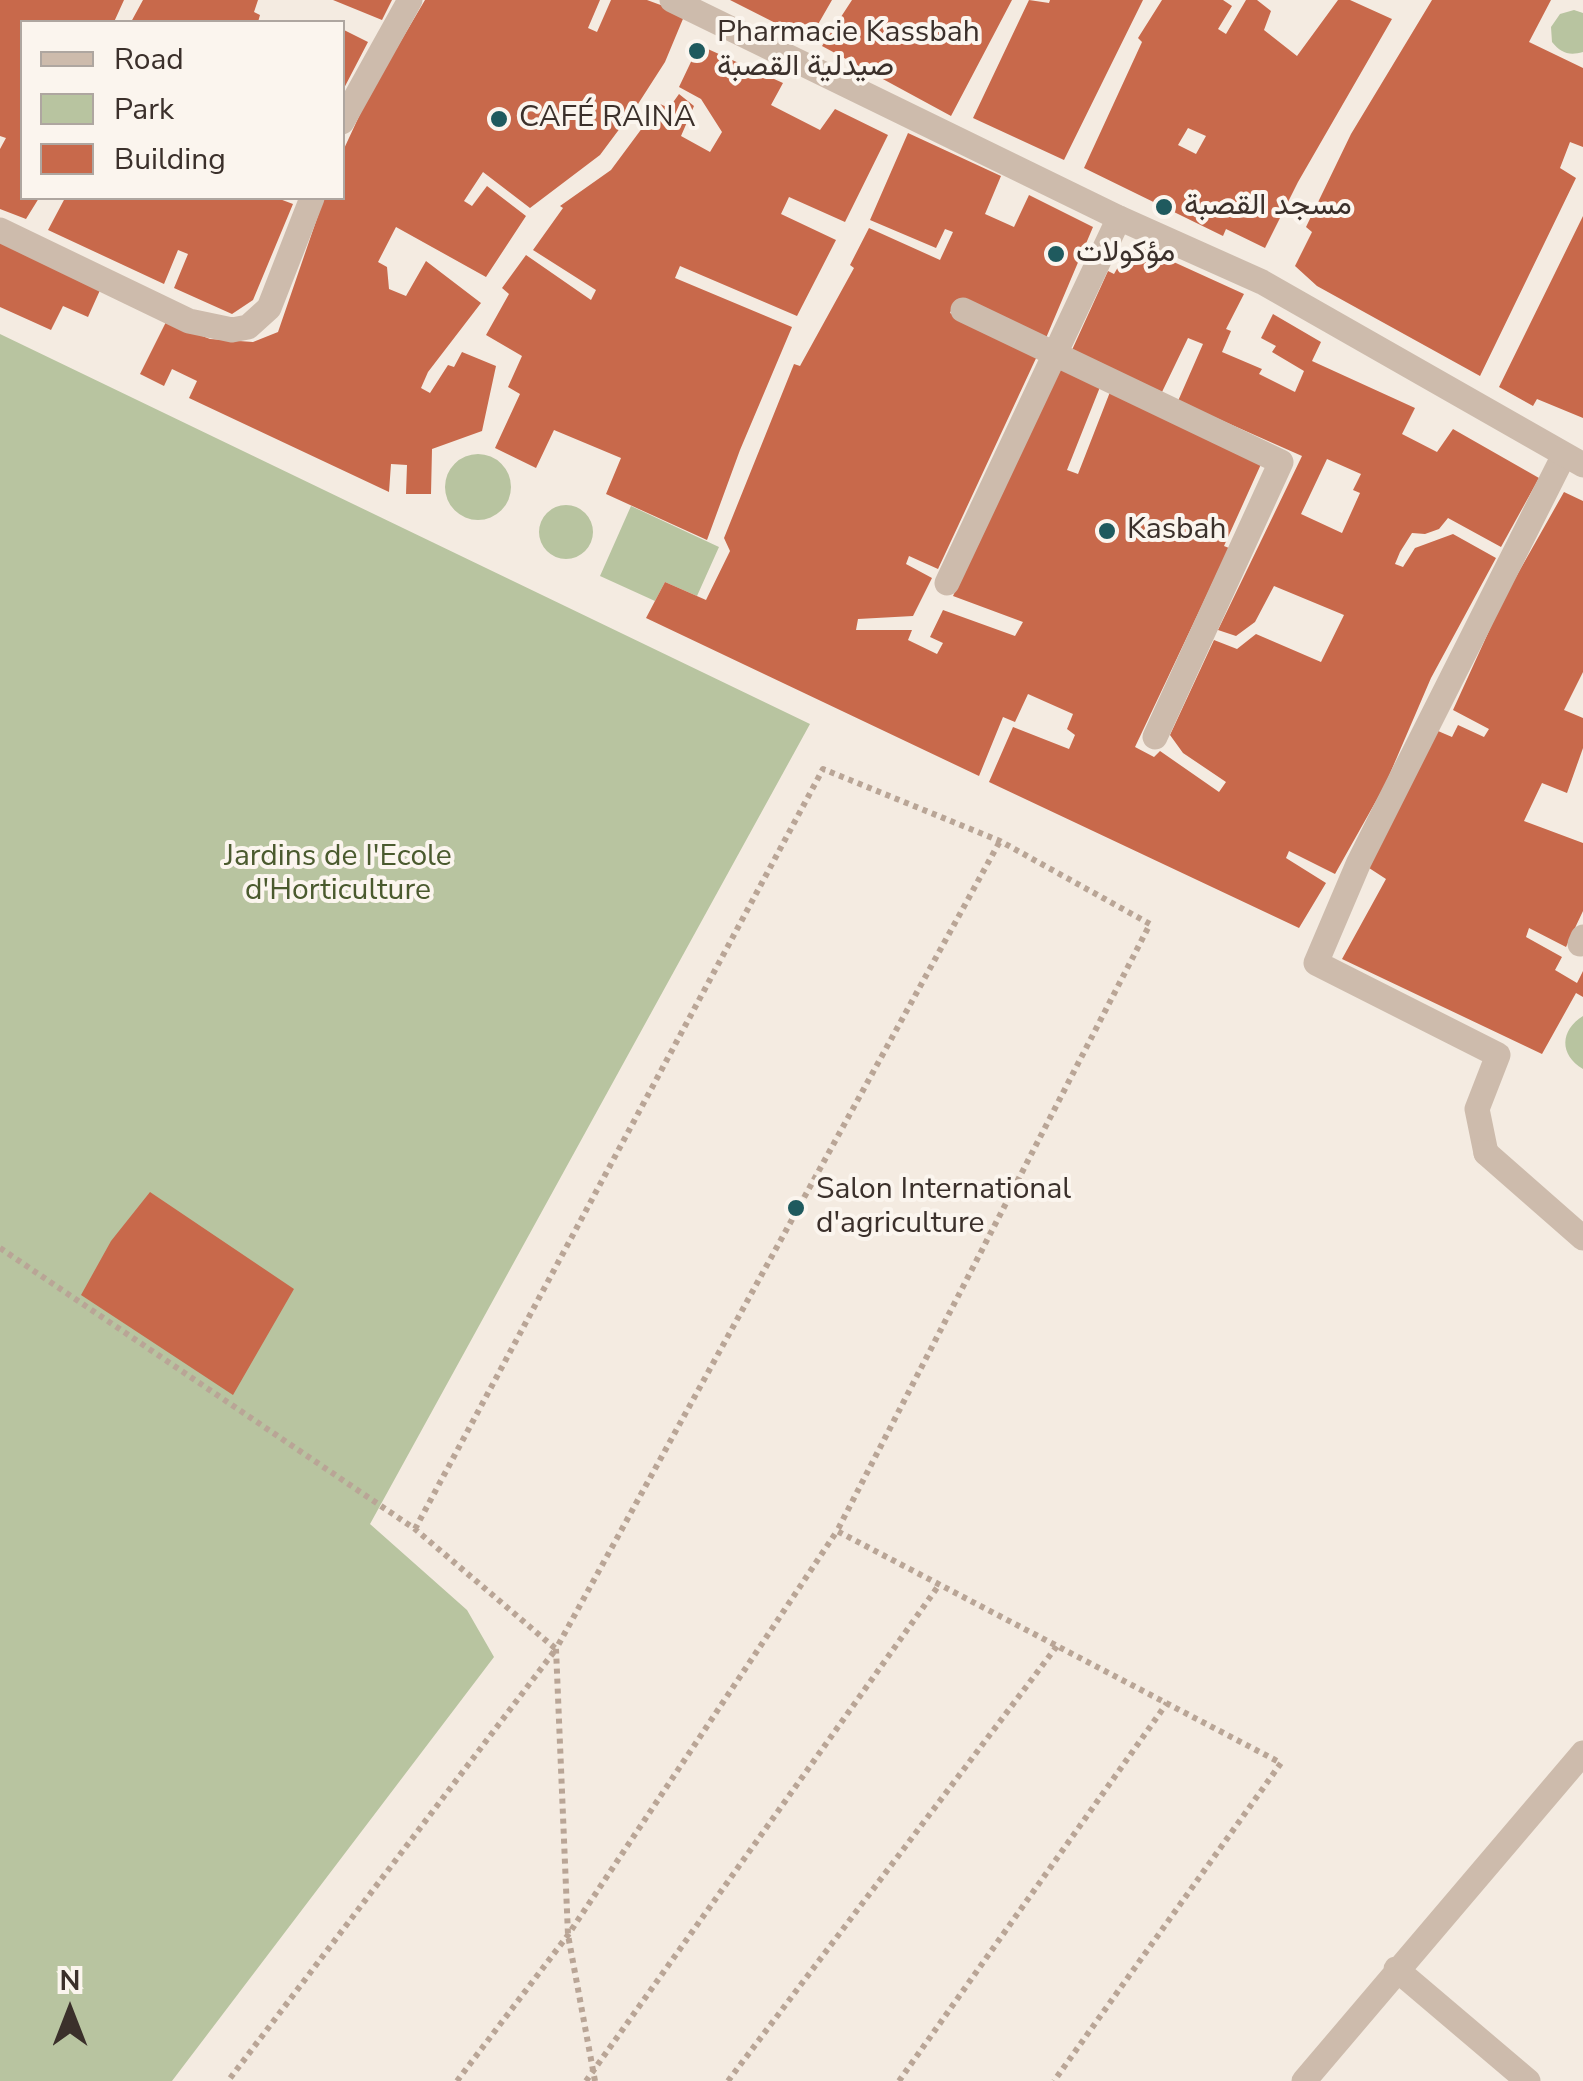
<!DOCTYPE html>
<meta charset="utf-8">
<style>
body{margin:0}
#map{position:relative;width:1583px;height:2081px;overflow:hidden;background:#f4ebe1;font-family:"Nunito Sans",sans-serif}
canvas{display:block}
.legend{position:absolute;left:20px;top:20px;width:325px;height:180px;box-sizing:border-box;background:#fbf5ee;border:2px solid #aea6a0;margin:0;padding:12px 18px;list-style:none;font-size:30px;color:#3b302b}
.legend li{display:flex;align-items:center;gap:20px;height:50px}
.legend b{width:50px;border:2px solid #aea6a0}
.north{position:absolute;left:20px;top:1961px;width:100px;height:100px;-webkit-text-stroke:8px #fbf5ee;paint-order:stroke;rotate:0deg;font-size:28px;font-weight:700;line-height:40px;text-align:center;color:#3b302b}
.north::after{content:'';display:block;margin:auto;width:35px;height:45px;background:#3b302b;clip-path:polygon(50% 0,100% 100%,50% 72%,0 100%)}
</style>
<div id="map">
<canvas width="1583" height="2081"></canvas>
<ul class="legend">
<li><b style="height:12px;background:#cdbbac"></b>Road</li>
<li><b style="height:28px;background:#b8c4a0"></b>Park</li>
<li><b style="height:28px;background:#c8694b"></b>Building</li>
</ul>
<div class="north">N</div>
</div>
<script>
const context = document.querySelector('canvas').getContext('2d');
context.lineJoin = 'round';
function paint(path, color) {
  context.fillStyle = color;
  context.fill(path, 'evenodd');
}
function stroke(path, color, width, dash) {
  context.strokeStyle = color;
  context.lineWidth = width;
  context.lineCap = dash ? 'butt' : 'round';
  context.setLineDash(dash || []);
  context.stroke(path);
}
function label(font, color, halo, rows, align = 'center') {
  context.font = font + ' "Nunito Sans",Vazirmatn,sans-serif';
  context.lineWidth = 8;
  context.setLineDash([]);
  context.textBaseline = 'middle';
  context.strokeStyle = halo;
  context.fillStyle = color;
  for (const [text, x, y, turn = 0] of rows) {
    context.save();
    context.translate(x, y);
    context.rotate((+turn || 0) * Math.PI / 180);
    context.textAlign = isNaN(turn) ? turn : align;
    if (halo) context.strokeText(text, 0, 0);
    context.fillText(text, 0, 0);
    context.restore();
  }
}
paint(new Path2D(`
 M1574,10L1583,13V52C1569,56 1561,53 1552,42L1551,27L1560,14Z
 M0,334L810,724L370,1524L467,1610L494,1657L172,2081H0Z
 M445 487a33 33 0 1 1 66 0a33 33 0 1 1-66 0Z
 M539 532a27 27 0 1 1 54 0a27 27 0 1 1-54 0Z
 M631,506L719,547L697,596L665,582L655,601L600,576Z
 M1583,1016V1069C1559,1055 1560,1030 1583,1016Z`), '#b8c4a0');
paint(new Path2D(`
 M0,0H124L114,22H22V198H39L26,219L0,209V149L6,138L0,136Z
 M143,0H258L254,12L260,15L258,22H131Z
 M333,0H392L382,20Z
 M425,0H600L588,28L597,32L611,0H647L685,14L665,62L638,104L600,155L530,208L483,172L464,201L472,206L487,186L526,216L486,277L396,227L378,262L387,267L389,289L406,296L426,261L481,303L428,372L421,388L430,393L448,365L454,367L462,352L496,366L482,431L432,449L431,494H406L407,465L391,464L389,492L189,398L197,381L172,369L164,386L140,374L166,322L210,339L253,342L278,332L324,198H342V153L368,97Z
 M730,0H832L809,40Z
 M852,0H1012L951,116L822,46Z
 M1029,0L1049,3L1050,0H1143L1064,160L973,118Z
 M1162,0H1223L1232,6L1218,29L1226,34L1246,0H1257L1271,11L1264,30L1297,56L1338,0H1350L1392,19L1298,182L1265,248L1226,229L1223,236L1084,168L1142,42L1138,38ZM1188,128L1206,136L1196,154L1178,145Z
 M1432,0H1551L1529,42L1583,68V147L1570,142L1560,168L1576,178L1480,376L1317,286L1295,266L1312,232L1306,227L1351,134Z
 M342,29L368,42L342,92Z
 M699,45L783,83L771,105L820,130L835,109L888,135L845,222L789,197L781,214L836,240L797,316L680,266L675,278L792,327L740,450L707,540L606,494L621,458L554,430L536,468L495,448L520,394L508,387L522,356L486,335L509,294L502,288L526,255L591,300L596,290L533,250L563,208L560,206L611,170L660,104L669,108L679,94L694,106L681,136L710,152L722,132L701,99L679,87Z
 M908,133L1001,176L985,214L1014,227L1029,195L1093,227L1046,338L956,300L950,313L1038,354L938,569L909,556L906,564L932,578L913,616L858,619L856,630H912L908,640L937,654L943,643L930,637L943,610L1015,636L1023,622L953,596L1062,366L1100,387L1067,470L1078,474L1110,392L1262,462L1224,546L1229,548L1135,747L1154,757L1160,751L1219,792L1226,782L1183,753L1170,735L1214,640L1237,649L1256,634L1321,662L1344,615L1274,586L1255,622L1236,636L1218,630L1302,456L1178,401L1203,344L1188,338L1162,392L1072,350L1108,271L1114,274L1132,243L1244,294L1226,329L1231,331L1222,352L1262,369L1259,374L1295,392L1304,371L1272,352L1276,346L1261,338L1273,314L1321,342L1312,361L1415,408L1402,434L1437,452L1453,429L1539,478L1501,547L1448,518L1439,529L1425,534L1412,533L1400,552L1395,564L1403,567L1415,548L1453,534L1496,558L1431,678L1385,785L1335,874L1289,851L1286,858L1326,883L1299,928L989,782L1013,727L1069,749L1075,735L1067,729L1073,714L1028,694L1015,722L1003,717L979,776L646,618L665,582L706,600L730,551L724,538L794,364L800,366L854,268L850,265L869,228L940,260L953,232L945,229L936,248L870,220ZM1327,459L1361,474L1353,490L1360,493L1342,533L1301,514Z
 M65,198H277L293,204L253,300L232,314L174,288L188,254L178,250L164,284L48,230Z
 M1583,216V418L1537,399L1533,406L1499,387Z
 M0,241L101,288L88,317L63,306L51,330L0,307Z
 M1564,492L1583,501V672L1564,710L1583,718V748L1567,793L1542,783L1524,821L1583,843V911L1566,947L1529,928L1526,937L1562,957L1555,970L1577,983L1583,971V997L1576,993L1542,1054L1342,959L1386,879L1366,866L1438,731L1452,737L1458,725L1484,737L1489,729L1453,710L1504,598Z
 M150,1192L294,1289L233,1395L81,1295L111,1241Z`), '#c8694b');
stroke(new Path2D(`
 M0,1248L415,1529L556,1649L228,2081
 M415,1529L823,769L1000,841L1150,924L837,1531
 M457,2081L568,1935L837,1531L1281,1763L1054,2081
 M586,2081L939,1585
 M595,2081L568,1935L556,1649L1000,841
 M728,2081L1057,1646
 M899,2081L1167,1703`), '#b9a596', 6, [5, 5]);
stroke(new Path2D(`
 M963,310L1281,462L1155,737
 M947,583L1119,218
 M1580,944L1583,937
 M1486,1153L1477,1109L1498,1055L1316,963L1359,862L1564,455`), '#cdbbac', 25);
stroke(new Path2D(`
 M672,0L1119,218L1262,282L1583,465
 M342,122L410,0
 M0,230L189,321L232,330L248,327L269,308L312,198
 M1486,1153L1583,1238
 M1396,1969L1528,2081
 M1304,2081L1583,1753`), '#cdbbac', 25);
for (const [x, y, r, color] of [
 [697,51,10,"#1f5a5e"],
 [499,119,10,"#1f5a5e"],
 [1164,207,10,"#1f5a5e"],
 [1056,254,10,"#1f5a5e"],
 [1107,531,10,"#1f5a5e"],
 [796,1208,10,"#1f5a5e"]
]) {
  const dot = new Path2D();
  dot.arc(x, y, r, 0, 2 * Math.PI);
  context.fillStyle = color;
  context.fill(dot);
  stroke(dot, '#fbf5ee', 4);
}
label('30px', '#3b302b', '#fbf5ee', [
 ["Pharmacie Kassbah",717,34],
 ["صيدلية القصبة",717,68],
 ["CAFÉ RAINA",519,119],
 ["مسجد القصبة",1184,207],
 ["مؤكولات",1076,254],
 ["Kasbah",1127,531],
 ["Salon International",816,1191],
 ["d'agriculture",816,1225]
], 'left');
label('30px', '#4a5a2e', '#fbf5ee', [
 ["Jardins de I'Ecole",338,858],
 ["d'Horticulture",338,892]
]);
</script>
